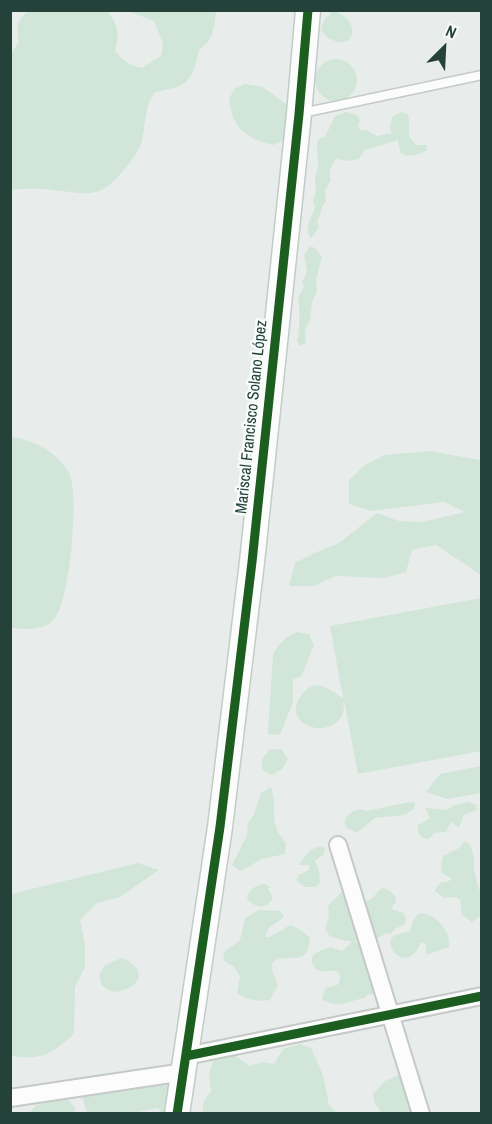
<!DOCTYPE html>
<meta charset="utf-8">
<style>
body{margin:0}
#map{position:relative;width:492px;height:1124px;overflow:hidden;background:#e8edeb;font-family:"Archivo Narrow",sans-serif}
canvas{display:block}
.frame{position:absolute;inset:0;border:12px solid #24423a;pointer-events:none}
.north{position:absolute;left:414px;top:18px;width:60px;height:60px;-webkit-text-stroke:4px #f7fbf9;paint-order:stroke;rotate:24deg;font-size:16px;font-weight:700;line-height:24px;text-align:center;color:#24423a}
.north::after{content:'';display:block;margin:auto;width:21px;height:27px;background:#24423a;clip-path:polygon(50% 0,100% 100%,50% 72%,0 100%)}
</style>
<div id="map">
<canvas width="492" height="1124"></canvas>
<div class="frame"></div>
<div class="north">N</div>
</div>
<script>
const context = document.querySelector('canvas').getContext('2d');
context.lineJoin = 'round';
function paint(path, color) {
  context.fillStyle = color;
  context.fill(path, 'evenodd');
}
function stroke(path, color, width, dash) {
  context.strokeStyle = color;
  context.lineWidth = width;
  context.lineCap = dash ? 'butt' : 'round';
  context.setLineDash(dash || []);
  context.stroke(path);
}
function label(font, color, halo, rows, align = 'center') {
  context.font = font + ' "Archivo Narrow",sans-serif';
  context.lineWidth = 5;
  context.setLineDash([]);
  context.textBaseline = 'middle';
  context.strokeStyle = halo;
  context.fillStyle = color;
  for (const [text, x, y, turn = 0] of rows) {
    context.save();
    context.translate(x, y);
    context.rotate((+turn || 0) * Math.PI / 180);
    context.textAlign = isNaN(turn) ? turn : align;
    if (halo) context.strokeText(text, 0, 0);
    context.fillText(text, 0, 0);
    context.restore();
  }
}
paint(new Path2D(`
 M28,11H108C118,27 120,32 115,51C123,61 130,65 142,68L161,56L163,44L154,21L128,11H216C214,28 214,39 199,50C192,83 188,86 155,92C144,105 146,127 141,144C137,154 130,163 123,171C98,201 86,193 52,190C38,188 25,189 11,190V54L19,42C16,27 17,20 28,11Z
 M331,11C362,16 357,53 331,39C326,37 324,34 321,29L325,18L330,15Z
 M315 80a21 21 0 1 1 42 0a21 21 0 1 1-42 0Z
 M245,84L263,87L289,106V138L273,145C245,138 232,128 229,99L234,89Z
 M346,112L357,115L360,120L358,126L361,130H367L377,136L392,133L390,129L392,117L401,112L407,114L409,119V137L416,145H427V150C418,156 408,158 400,152L398,140L365,150L359,159L348,161L336,159C331,165 328,173 331,180L325,190L326,201C320,207 322,214 317,221L319,227L311,239C303,225 312,220 315,207L313,201L316,190L315,178L318,167L317,143L320,138L325,137L335,116Z
 M310,246L315,248L322,257L316,280L317,292L312,302L310,320L305,331L306,343L300,346L297,341C300,334 300,305 298,297L304,287L302,282L307,272L304,255Z
 M11,436C34,441 59,452 70,475C79,498 70,602 54,619C42,632 26,629 11,628Z
 M429,451L481,460V575L436,545L412,550L406,572L384,578L336,576L313,586H289L295,563L317,552L339,543L377,513L399,521L422,522L465,512L444,502L371,511L349,504V480L365,465L385,455Z
 M481,598V751L358,774L344,700C343,703 344,706 344,709C339,743 275,728 303,693C317,676 330,691 343,698L330,626Z
 M297,632L309,634L314,645L301,677L293,679V702L280,735L268,734L273,655C279,643 285,637 297,632Z
 M281,749L288,759L282,769L272,775L262,770V759L269,750Z
 M481,766V793L447,799L426,792L440,774Z
 M271,787C279,813 266,819 286,843L285,854L262,859L241,871L232,865L247,835L248,823L254,814L261,793Z
 M409,802L415,803L414,809L404,815L375,818L357,833L347,828L344,822C348,812 357,807 367,811Z
 M468,802L476,805L477,810L464,815L459,828L451,822L446,832L434,833L429,839C421,839 417,833 418,825L430,818L425,808L447,810L454,805Z
 M465,841L470,845L474,857V869L478,887L481,892V915L472,922L462,915L460,900L455,897L444,898L435,891L437,886L442,882H447L452,879L442,873L441,867L443,856L459,848Z
 M319,846L325,848L324,854L315,861L319,870L320,883L316,887H304L296,880L299,875L309,870V865H298L309,851Z
 M138,863L159,870L120,897L97,903L80,920L85,944V967L75,987L74,1034C50,1055 43,1060 11,1056V894Z
 M265,884L271,887L268,888L273,898C267,909 259,908 249,902L247,897C251,888 256,885 265,884Z
 M347,886L359,901C373,903 373,895 382,888C391,890 397,894 396,904H393L392,909L403,913L406,918L405,924L395,929L391,934L386,933L376,939L354,941L365,946L381,995L369,994L365,998C350,1000 337,1010 322,999L325,988L337,985L340,981V975L336,971C331,970 326,972 321,971C317,970 314,968 313,965C307,953 323,950 331,947L342,951L352,942L330,937L325,928L329,917L328,906Z
 M276,909L281,912L284,917L269,928L265,937H270L290,925L301,930L310,938C309,969 285,952 273,962L271,968L278,985L270,1000C260,1002 246,1000 237,993L240,976L234,967L224,961C221,948 233,948 240,940L245,918L259,910L276,911Z
 M421,913C437,915 451,931 449,947L426,955V944L421,942C408,975 384,948 392,938C396,933 405,933 410,931C412,922 413,917 421,913Z
 M121,958C127,959 130,962 134,966C149,981 126,992 112,992L102,986L99,975L105,965Z
 M300,1044L311,1048L323,1075L329,1105L337,1113L202,1114L204,1100L211,1091L209,1074L214,1058L231,1053L250,1066L262,1062L274,1064L283,1049Z
 M406,1072L428,1113H382L375,1104L373,1094L385,1081Z
 M172,1076L177,1113H162L158,1108L133,1113H87L82,1096L109,1091Z
 M57,1099H68L76,1109L72,1113L29,1114L35,1106Z`), '#d1e6d8');
const lane = new Path2D(`
 M302,113L482,75`);
const street = new Path2D(`
 M338,845L421,1114
 M186,1056L482,996
 M10,1098L184,1072`);
const secondary = new Path2D(`
 M177,1114L220,827L252,562L299,114L308,10`);
stroke(lane, '#c5cac8', 11);
stroke(street, '#c5cac8', 20);
stroke(secondary, '#c3cbc8', 27);
stroke(lane, '#fcfcfc', 8);
stroke(street, '#fcfcfc', 16);
stroke(secondary, '#fcfcfc', 24);
stroke(new Path2D(`
 M186,1056L482,996
 M177,1114L220,827L252,562L299,114L308,10`), '#1b5e20', 9);
label('16px', '#24423a', '#f7fbf9', [
 ["Mariscal Francisco Solano López",252,417,-84]
]);
</script>
